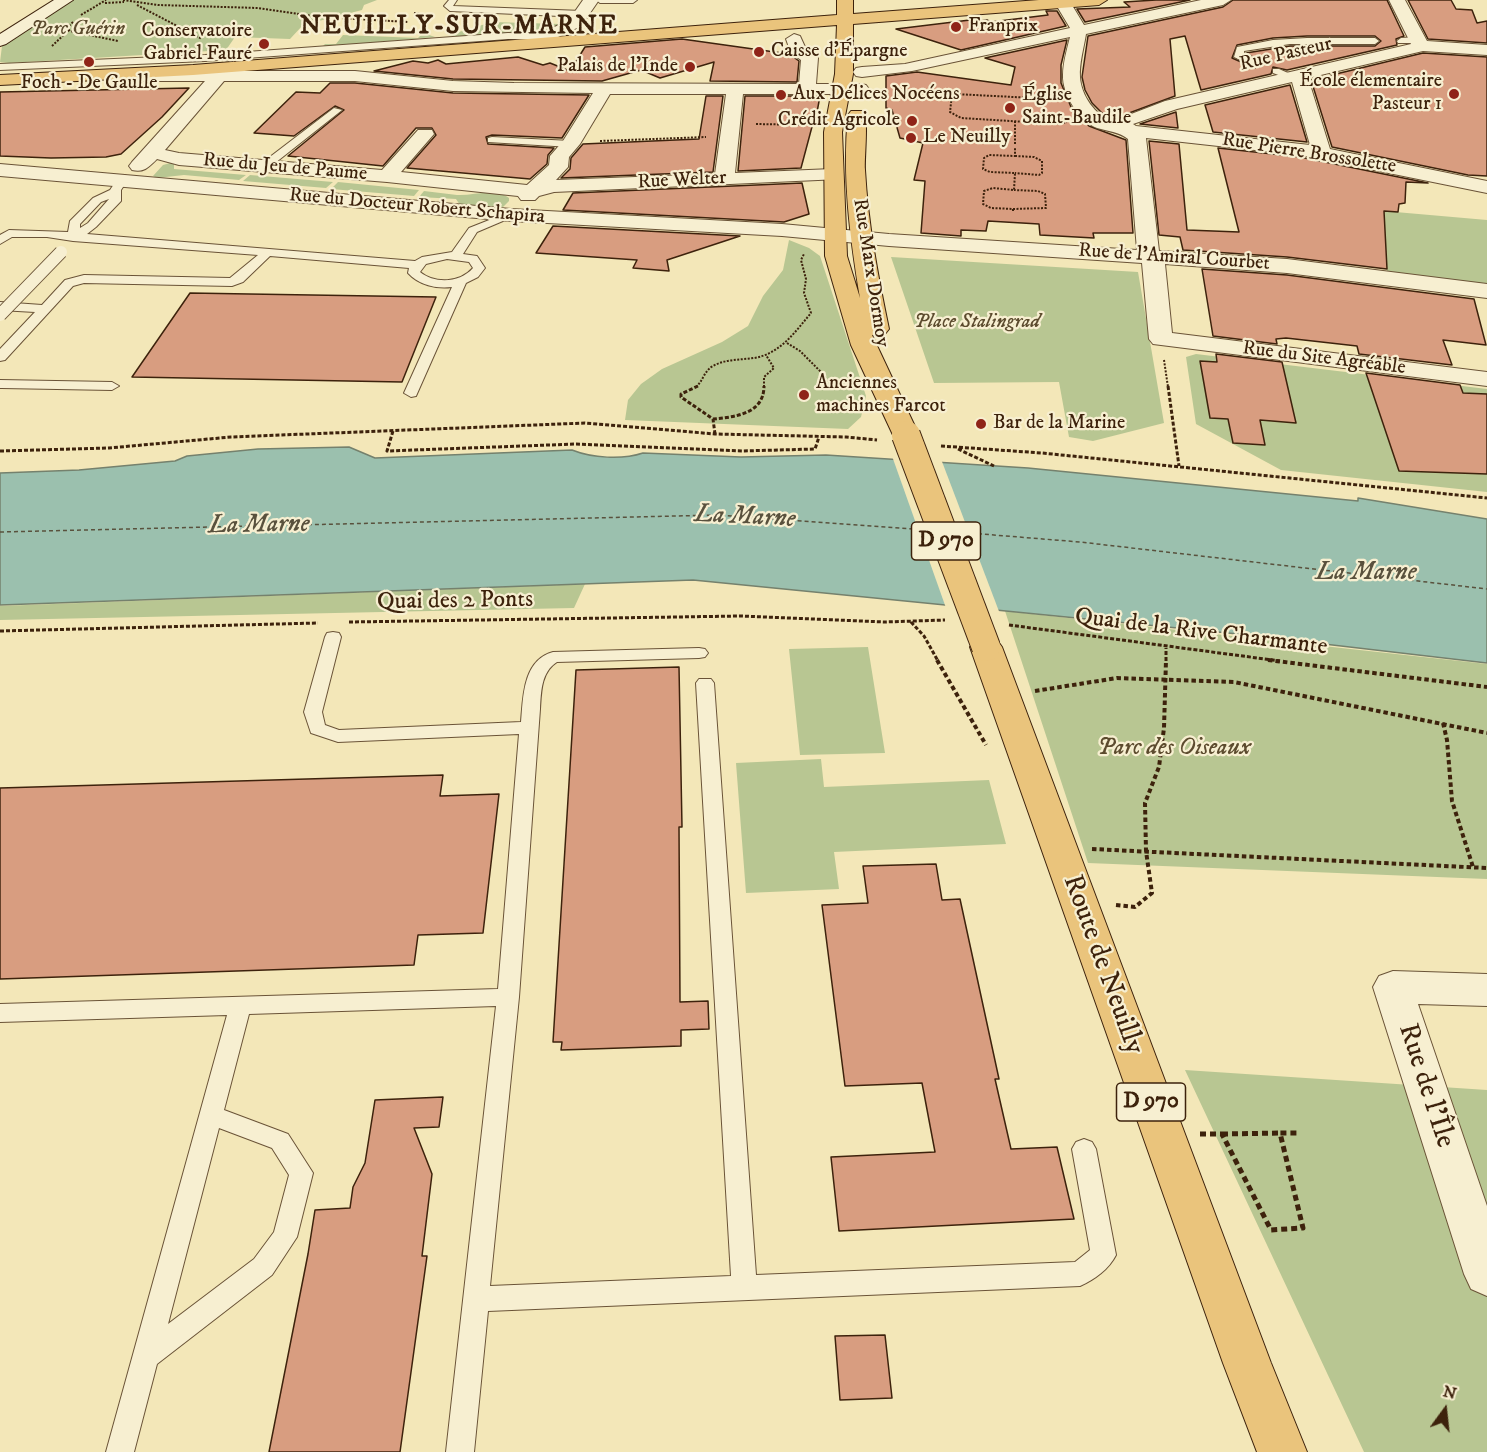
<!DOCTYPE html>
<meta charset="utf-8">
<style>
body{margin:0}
#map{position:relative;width:1487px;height:1452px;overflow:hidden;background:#f3e7b8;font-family:"IM FELL DW Pica",serif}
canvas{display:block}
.north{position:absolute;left:1415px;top:1380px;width:60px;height:60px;-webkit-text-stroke:4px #f7efd1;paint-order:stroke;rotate:15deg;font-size:16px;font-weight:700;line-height:24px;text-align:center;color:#3d220c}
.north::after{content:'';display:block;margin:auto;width:21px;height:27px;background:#3d220c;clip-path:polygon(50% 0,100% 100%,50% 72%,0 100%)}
</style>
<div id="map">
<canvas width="1487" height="1452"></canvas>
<div class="north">N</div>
</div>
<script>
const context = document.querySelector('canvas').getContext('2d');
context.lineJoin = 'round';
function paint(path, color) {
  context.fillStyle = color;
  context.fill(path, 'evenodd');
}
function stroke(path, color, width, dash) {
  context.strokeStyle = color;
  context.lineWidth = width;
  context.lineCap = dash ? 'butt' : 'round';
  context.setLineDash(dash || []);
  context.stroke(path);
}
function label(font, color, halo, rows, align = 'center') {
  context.font = font + ' "IM FELL DW Pica",serif';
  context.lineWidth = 4.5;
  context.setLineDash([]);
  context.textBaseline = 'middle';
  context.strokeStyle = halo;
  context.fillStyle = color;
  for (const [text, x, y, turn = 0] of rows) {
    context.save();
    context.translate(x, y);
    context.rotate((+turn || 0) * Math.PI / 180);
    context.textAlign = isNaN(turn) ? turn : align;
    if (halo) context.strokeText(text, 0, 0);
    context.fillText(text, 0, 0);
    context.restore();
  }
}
paint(new Path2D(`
 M70,0H377L364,5L362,10L303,25L290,39L235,37L226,50L9,63L0,62L2,46Z
 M492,22L560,24L545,30L455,37L449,35Z
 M423,33L435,37L322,47L325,44H336L343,35L418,38Z
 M174,162V169L246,175L239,180L184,175L157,178L153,176L163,165Z
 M250,175L333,182L326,188L243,181Z
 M338,182L419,190L414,196L331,189Z
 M424,191C435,192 446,194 457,195C474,196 494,187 509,198V201L503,207H498L460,205L456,199L419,197Z
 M1384,211L1487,220V284L1387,271Z
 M789,240L809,248L820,256L866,396L861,417L848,429L625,420L628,400L641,384L662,369L722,342L748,326L763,296L783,270Z
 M891,257L1138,272L1164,423L1093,441L1069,437L1059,382L934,383Z
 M1196,354L1487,389V492L1281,470L1196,424L1186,357Z
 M585,584L574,608L0,620V606Z
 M1005,611L1487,664V879L1088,863Z
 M868,647L885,753L800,755L789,649Z
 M821,759L824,787L989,780L1006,844L834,852L839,889L746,893L736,763Z
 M1185,1070L1487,1090V1452H1364Z`), '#b8c692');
const water = new Path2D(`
 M349,447L375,458L572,450C592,458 622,460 643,453L741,457L826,455L1028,468L1358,501V498L1487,519V663L1238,634L693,580L0,605V473L79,470L175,461L187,456L258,449Z`);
paint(water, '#9bc0ae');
stroke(water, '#75816d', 1.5);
paint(new Path2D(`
 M892,456L941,459L1000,614L946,608Z`), '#f3e7b8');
stroke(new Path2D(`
 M0,532L719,515L928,530
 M957,532L1080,542L1487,589`), '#59513d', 1.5, [4, 3]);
const building = new Path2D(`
 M1156,0H1190L1085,22L1077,9L1130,7L1124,2Z
 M1233,0H1387L1404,36L1396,39L1397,45L1287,70L1273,67L1271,74L1201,90L1185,36L1170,39L1175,96L1113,119L1102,113L1092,103L1085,90L1082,77L1088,36L1223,7ZM1307,36H1375L1381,41L1375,46H1290L1246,53L1261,62L1255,68L1232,58L1237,45L1273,38Z
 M1408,0H1451L1456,9L1472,10L1477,23L1487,21V43L1428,39Z
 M1046,11H1057L1066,26L961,50L896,29L970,20L973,22L987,20L991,22L1048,15Z
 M682,39L789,54L799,61L797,82L710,81L714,62L660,78L641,70L602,81L453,79L374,71L413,61L428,63L438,60L446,64L518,57L543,65L550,63L570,71L585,47Z
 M1067,40L1061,65V83L1071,107L1089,126L1126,140L1133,233H1093L1094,238L1040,235L1039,224L988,221L986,231L961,230V236L921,233L925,181L914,180L923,143L900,138L892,110L886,108V76L917,72L1011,85L1015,67L985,58Z
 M1423,53L1487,57V176L1468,175L1332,147L1311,80Z
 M330,83H355L453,93L589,95L562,138L492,135L486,137L488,144L554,148L548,155L547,164L530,179L407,168L436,135L432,128H416L383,166L288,156L344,110L335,106L294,136L254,133L296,92L320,93Z
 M1290,85L1307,142L1213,132L1205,105Z
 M189,88L162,117L121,154L106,157L51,158L0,156V92Z
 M706,96H723L713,172L561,178L570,169L571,158L583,144L699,139Z
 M745,96H820L815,123H813L801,168L738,171Z
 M1176,112L1178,128L1140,124Z
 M1149,141L1179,144L1187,230L1239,232L1218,148L1300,157L1428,183L1406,182L1405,203L1399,204L1398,212L1384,211L1387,269L1287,257L1183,250L1180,237L1159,235Z
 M802,183L809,214L784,222L563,210L573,193Z
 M553,226L740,236L667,260L669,271L633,268L637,260L536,253Z
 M1202,269L1287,275L1474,299L1486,345L1443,340L1452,365L1359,354L1357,346L1286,338L1276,339L1277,344L1213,336Z
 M190,293L249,294L436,297L402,382L132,377Z
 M1216,354L1282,362L1296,423L1260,420L1265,445L1233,443L1228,419L1210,418L1200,361L1217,362Z
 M1366,373L1460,385L1463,393L1487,394V474L1399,471Z
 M679,667L682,827H679L680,1002L708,1001L709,1029L681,1030V1046L561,1050L562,1042H553L576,670Z
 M443,775L440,796L499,794L483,933L418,935L414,965L0,979V788Z
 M936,864L942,900L960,899L999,1079H995L1011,1149L1057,1147L1074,1219L839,1231L831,1157L935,1152L922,1083L845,1086L822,905L868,903L863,866Z
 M443,1097L439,1127L414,1128L432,1174L422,1256H427L400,1452H269L308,1254L315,1210L350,1208L353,1187L365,1163L375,1100Z
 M885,1335L892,1398L840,1400L835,1336Z`);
paint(building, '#d89d80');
stroke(building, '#3d220c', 1.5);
const lane = new Path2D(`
 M449,0H457L453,6L582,11L586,14L582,17L450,11L444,6Z
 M596,0H637L633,3H600Z
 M508,33L546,34L550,37L546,40L508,39L205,61L0,70V64L205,55Z
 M1307,38H1375L1379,41L1375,44H1290L1244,51V56L1259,63L1254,66L1234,57L1237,47L1273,40Z
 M1401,38L1417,37L1421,40L1417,43H1398L1397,41Z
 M1273,69H1279L1297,77L1292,80L1273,73Z
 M334,108L342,110L270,167H262V163Z
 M492,137L571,141L576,144L571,147L488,142V138Z
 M122,178L127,181L121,190V201L96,227L87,234L415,261L422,257L452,252L469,228L507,213L511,212L517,215L477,232L463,254L477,256L485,268L478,277L466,283L416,396L411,397L404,393L452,287C436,289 419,285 408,273L409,268L270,256L243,282L232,286L84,283L73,286L5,360L0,361V349L35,312L0,310V302L42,305L65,280L84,275L230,278L258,255L73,241L47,237H12L0,244V235L9,230L68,232L70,221L93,198L110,190L116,181ZM109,199L88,223L80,228V224L101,202ZM447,259L469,262L473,268C460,283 435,284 420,272L426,264Z
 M0,380L112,382L119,386L112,390L2,388H0Z
 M333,632L339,633L341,637L322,712L325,725L339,730L521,722C523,697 523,660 553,652L699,648L705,649L708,653L705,657L699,658L557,662C541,672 541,692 540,709L519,997L490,1286L731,1276L696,683L699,679H711L714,683L756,1275L1075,1262L1090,1250L1072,1149L1076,1142L1084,1139L1092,1142L1096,1149L1116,1255C1109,1269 1094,1280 1080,1286L488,1311L474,1452H446L496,1006L249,1014L224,1110L288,1134L313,1173L297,1237L272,1275L157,1364L134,1452H106L227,1015L0,1022V1004L498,989L519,734L338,742L311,733L304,712L325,637L327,633ZM219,1128L272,1148L289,1175L274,1232L254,1259L168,1324Z`);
const street = new Path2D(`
 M583,0H599L581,26L552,40H540L538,37L540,34L569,20Z
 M1057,0H1069L1084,25L1201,0H1231L1223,5L1086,34C1084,47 1079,64 1080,77C1081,95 1095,116 1113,121L1165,101L1411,44L1389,0H1405L1427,41L1487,45V55L1423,51L1308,78L1330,149L1487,181V193L1300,155L1146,138L1159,251L1287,259L1487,284V298L1287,273L1165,264L1172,333L1487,372V386L1153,344L1149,339L1142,263L889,246L782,236L511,221L0,176V164L511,209L782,224L889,234L1137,250L1128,139C1120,132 1107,131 1097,128C1079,121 1062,94 1063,75C1063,63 1067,49 1070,37L912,71L862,77L856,76L853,72L856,68L862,67L905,64L1070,28L1055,3ZM1292,82L1310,145L1136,126L1133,124L1177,109Z
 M794,34L800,36L805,47L818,58L816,84H860L866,85L869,89L866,93L860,94H743L735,173L833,169L840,171L843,175L840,179L554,192L539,196L535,200H521L518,196L387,182L179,165L157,159C149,167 144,173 132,170L129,166L132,162L205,81H119L113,80L110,76L113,72L119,71H216L230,63L236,64L238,68L237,71H355L453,81L514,83L799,84L801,60L791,53L786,39ZM224,81H355L453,91L593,93L563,141L550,156L549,165L527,185L401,172L434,134L432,130H418L382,170L179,153L165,150ZM610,94H726L715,174L556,180L568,167L569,157L580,144Z
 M1393,971L1487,974V1006L1418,1004L1487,1206V1296L1471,1289L1464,1274L1373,987L1379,976Z`);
const secondary = new Path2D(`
 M54,0H73L6,44L0,46V34Z`);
const primary = new Path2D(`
 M837,0H853V14L1039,0H1107L1099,5L853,24V74L842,132L847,256L860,298C850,237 842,177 848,115L851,111H863C869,119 864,157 865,170C868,224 878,276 889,329L885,334L872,335L919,435L915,440L906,443L897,440L893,435L851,345L825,256L824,132L835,74L837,25L193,75L0,85V75L193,65L837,15Z
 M986,637L997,640L1002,647L1271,1363L1307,1452H1257L1223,1363L970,647L975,640Z`);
stroke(lane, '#6a5337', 2);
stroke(street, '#6a5337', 2);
stroke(secondary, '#3d220c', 2);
stroke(primary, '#3d220c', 2);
stroke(new Path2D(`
 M123,0L158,5L258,8L320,17L408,22
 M105,3L124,2
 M137,5L202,39
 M414,13L434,16
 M81,15L106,0
 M73,22L67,28L70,31L118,41
 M52,46L69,30
 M896,91L1053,99
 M952,94L950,112L961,118L1060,124L1067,122
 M1015,121V144
 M756,124L811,125
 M600,141L706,137
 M1015,156L1034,157L1042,161V173L1039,175L1015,173
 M1013,209L1046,208L1045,194L1038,191L1014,190
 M1013,211V209L991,208L983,204L984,191L993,188L1014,190L1015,173L990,172L983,169L984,158L989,155L1015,156V148
 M787,343L800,351L822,373
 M1164,360L1168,387
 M696,387C703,381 704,371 713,366C725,359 740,360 754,358C780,354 795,332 811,313L804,293L806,279L801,260L804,254
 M764,387V377L774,368L766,355`), '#3d220c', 2, [2, 1.5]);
stroke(new Path2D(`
 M698,386L681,394V397L713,419L715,434
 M1168,386L1179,466
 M713,419C735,417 764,414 764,386
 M393,431L387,451L576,444L742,451L815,449L819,437
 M941,446L1042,453L1487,498
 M958,449L994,466
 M0,451L109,448L231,437L585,423L715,434L846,437L877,440
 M349,622L741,616L885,622L945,620
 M911,622L924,636L938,661
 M1009,625L1280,661
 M0,631L318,623
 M1166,661V648`), '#3d220c', 3, [4, 2]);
stroke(new Path2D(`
 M937,660L986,745
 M1268,660L1487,687
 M1035,691L1117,678L1234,682L1487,733
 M1443,723L1447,740L1452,801L1473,867
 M1092,849L1487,868
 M1116,905L1135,907L1152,893L1146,851L1145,803L1159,767L1164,728L1166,660`), '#3d220c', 4, [4.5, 3]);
stroke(new Path2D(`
 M1200,1134H1222L1271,1230L1303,1228L1280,1133H1298
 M1222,1134L1280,1133`), '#3d220c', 5, [6, 4]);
paint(lane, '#f7efd1');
paint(street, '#f7efd1');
paint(secondary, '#f7efd1');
paint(primary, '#eac47c');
const laneBridge = new Path2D(`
 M0,315L61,252`);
const primaryBridge = new Path2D(`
 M906,435L986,647`);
stroke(laneBridge, '#6a5337', 14, []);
stroke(primaryBridge, '#3d220c', 30, []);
stroke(laneBridge, '#f7efd1', 12);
stroke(primaryBridge, '#eac47c', 28);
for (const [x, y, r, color] of [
 [956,27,6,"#8f2418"],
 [264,44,6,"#8f2418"],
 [759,52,6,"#8f2418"],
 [89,62,6,"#8f2418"],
 [690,67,6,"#8f2418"],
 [1454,94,6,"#8f2418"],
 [781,95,6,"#8f2418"],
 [1010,108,6,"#8f2418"],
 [912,121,6,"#8f2418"],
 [911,138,6,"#8f2418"],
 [804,395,6,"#8f2418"],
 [981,424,6,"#8f2418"]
]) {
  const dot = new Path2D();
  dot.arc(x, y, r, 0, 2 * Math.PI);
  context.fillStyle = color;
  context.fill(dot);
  stroke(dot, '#f7efd1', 2);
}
label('20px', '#3d220c', '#f7efd1', [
 ["Franprix",968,27],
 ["Conservatoire",252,32,"right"],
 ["Gabriel Fauré",252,55,"right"],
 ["Caisse d'Épargne",771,52],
 ["Palais de l'Inde",678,67,"right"],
 ["École élementaire",1442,82,"right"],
 ["Pasteur 1",1442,105,"right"],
 ["Foch - De Gaulle",89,84,"center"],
 ["Aux Délices Nocéens",793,95],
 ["Église",1022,96],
 ["Saint-Baudile",1022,119],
 ["Crédit Agricole",900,121,"right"],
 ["Le Neuilly",923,138],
 ["Anciennes",816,384],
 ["machines Farcot",816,407],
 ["Bar de la Marine",993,424]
], 'left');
label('italic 20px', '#5c4b2e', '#f7efd1', [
 ["Parc Guérin",78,30],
 ["Place Stalingrad",977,323]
]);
label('20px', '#3d220c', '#f7efd1', [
 ["Rue Pasteur",1286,55,-13],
 ["Rue Pierre Brossolette",1309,154,9],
 ["Rue du Jeu de Paume",285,168,5],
 ["Rue Welter",682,181,-3],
 ["Rue du Docteur Robert Schapira",417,207,5],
 ["Rue de l'Amiral Courbet",1174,258,4],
 ["Rue Marx Dormoy",870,273,81],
 ["Rue du Site Agréable",1324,359,7]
]);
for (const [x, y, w] of [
 [946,541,69],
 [1151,1102,69]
]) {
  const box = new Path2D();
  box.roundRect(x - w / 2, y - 19, w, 38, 4.5);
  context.fillStyle = '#f7efd1';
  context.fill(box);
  stroke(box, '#3d220c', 1.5);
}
label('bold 22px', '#3d220c', null, [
 ["D 970",946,541],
 ["D 970",1151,1102]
]);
label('24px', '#3d220c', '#f7efd1', [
 ["Quai des 2 Ponts",455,602,-1],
 ["Quai de la Rive Charmante",1201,633,7]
]);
label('italic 24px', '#5c4b2e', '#f7efd1', [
 ["Parc des Oiseaux",1174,749]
]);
context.letterSpacing = '1.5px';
label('bold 26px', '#3d220c', '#f7efd1', [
 ["NEUILLY-SUR-MARNE",459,28]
]);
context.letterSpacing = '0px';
label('italic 26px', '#59513d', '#f7efd1', [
 ["La Marne",745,518,3],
 ["La Marne",259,526,-1],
 ["La Marne",1366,574]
]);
label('28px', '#3d220c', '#f7efd1', [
 ["Route de Neuilly",1102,965,70],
 ["Rue de l'Île",1425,1086,72]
]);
</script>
